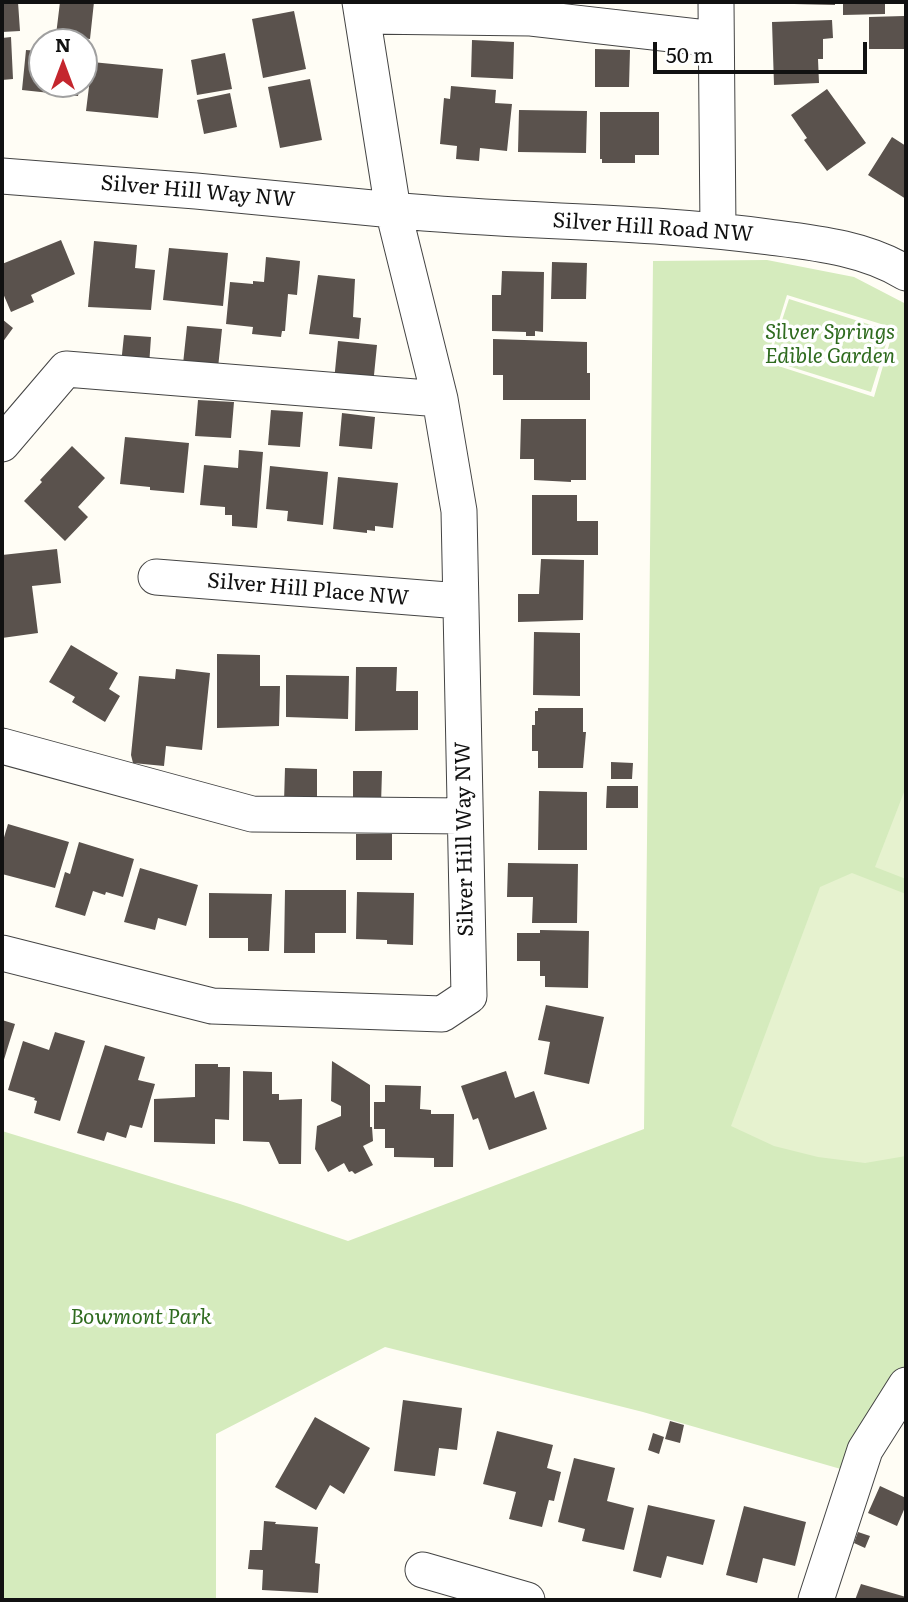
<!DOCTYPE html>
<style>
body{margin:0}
#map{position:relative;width:908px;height:1602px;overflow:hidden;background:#fffdf5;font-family:Literata,serif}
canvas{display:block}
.frame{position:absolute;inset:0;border:4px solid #111;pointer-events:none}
.north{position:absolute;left:28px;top:28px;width:70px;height:70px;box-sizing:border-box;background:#fff;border:2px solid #a0a0a0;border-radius:50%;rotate:0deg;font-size:19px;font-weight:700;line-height:28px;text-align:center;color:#111}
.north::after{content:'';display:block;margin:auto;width:24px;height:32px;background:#c4262e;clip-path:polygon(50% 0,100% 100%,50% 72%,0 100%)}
.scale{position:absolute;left:653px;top:42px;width:214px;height:32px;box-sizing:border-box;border:4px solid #111;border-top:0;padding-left:9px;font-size:21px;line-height:24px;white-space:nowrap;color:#111;-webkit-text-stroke:5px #fff;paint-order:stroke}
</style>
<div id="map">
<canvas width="908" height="1602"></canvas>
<div class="frame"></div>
<div class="north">N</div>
<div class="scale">50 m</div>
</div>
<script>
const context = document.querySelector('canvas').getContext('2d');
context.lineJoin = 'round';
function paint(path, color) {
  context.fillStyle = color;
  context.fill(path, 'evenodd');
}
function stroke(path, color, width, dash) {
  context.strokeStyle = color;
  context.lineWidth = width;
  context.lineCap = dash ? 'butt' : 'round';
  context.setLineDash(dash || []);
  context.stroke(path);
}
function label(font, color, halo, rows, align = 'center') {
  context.font = font + ' Literata,serif';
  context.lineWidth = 7;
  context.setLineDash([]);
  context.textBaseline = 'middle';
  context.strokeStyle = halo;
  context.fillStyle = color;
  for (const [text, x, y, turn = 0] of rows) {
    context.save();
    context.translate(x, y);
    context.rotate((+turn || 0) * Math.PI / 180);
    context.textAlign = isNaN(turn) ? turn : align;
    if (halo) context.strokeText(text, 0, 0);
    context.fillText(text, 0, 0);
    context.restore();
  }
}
paint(new Path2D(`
 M767,260L854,277L906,304V1396L865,1476L643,1412L385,1347L216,1434V1600H2V1131L240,1204L348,1241L644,1129L653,261ZM787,295L894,328L874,397L766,362Z
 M789,299L890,331L871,392L769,360Z`), '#d5ebbd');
paint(new Path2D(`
 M906,787V879L875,867Z
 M852,873L906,894V1156L865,1163L818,1157L774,1146L731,1126L820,887Z`), '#e6f2cf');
paint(new Path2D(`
 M2,2H18L20,31L2,32Z
 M60,2H94L90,39L56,35Z
 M794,2H835V5L794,4Z
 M843,2H885V14L843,15Z
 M294,11L306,69L263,78L252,19Z
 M904,16V49H869V17Z
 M832,20L833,38L823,39V59H818L819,83L774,85L772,22Z
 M11,37L13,79L2,80V38Z
 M472,40L514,42L513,79L471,77Z
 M595,49L630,50L629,87H595Z
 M26,50L42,51V84H80L78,96L22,90Z
 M225,53L232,89L197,95L191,60Z
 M92,62L163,69L158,118L86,111Z
 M310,79L322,140L280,148L268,87Z
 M451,86L496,90L495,103L512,104L507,151L480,148L479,161L456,159L457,146L440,144L444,98L450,99Z
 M827,89L866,143L827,171L804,140L807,138L791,115Z
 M230,93L237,127L204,134L197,100Z
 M519,110L587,111L586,153L518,152Z
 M600,112H659V155H635V163H602V159H600Z
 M892,137L906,146V199L868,175Z
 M61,240L75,274L31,295L34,302L11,312L2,291V264Z
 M94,241L137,245L135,268L155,270L151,310L88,307Z
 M169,248L228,253L223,306L163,300Z
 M266,257L300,261L297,295L288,294L285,331H282L281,337L252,334L253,327L226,324L230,282L253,284V281L264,282Z
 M552,262L587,263L586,299H551Z
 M502,271L544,272L543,332L535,331V336H526V332L492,331V295H501Z
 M318,275L355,279L353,317L361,318L359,339L309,334Z
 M2,319L13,328L2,343Z
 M187,326L222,329L218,368L183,364Z
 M124,335L151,337L149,366L121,364Z
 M493,339L587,342V373H590V400H503V375H493Z
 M338,341L377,345L373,385L334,381Z
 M198,400L234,402L231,438L195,436Z
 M271,410L303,412L300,447L268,445Z
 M342,413L375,417L372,449L339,446Z
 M521,419H586V480H571V482L534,480V459H520Z
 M125,437L189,443L184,493L150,490V487L120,484Z
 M72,446L105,478L78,507L88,517L65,541L24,501L42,482L40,480Z
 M239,450L263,452L257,528L232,526V515H225V507L200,505L204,465L238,468Z
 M270,466L328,472L323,525L287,521L288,511L266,509Z
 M338,477L398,483L393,528L375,526V531L367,530V533L333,529Z
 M532,495H577V521H598V555H532Z
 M57,549L61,583L32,586L38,633L2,638V555Z
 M541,559L584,560L583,620L518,622V594H539Z
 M534,632L580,633V696L533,695Z
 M71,645L118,673L109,689L120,696L105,722L72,702L75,697L49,682Z
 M217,654L260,655V686H280L279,726L217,728Z
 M356,667H397L396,691H418V730L355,731Z
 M176,669L210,673L202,750L166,746L164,766L133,763L131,755L139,676L175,679Z
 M286,675L349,676L348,719L286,717Z
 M538,708H583V732H586L583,768H538V751H532V725H535V711H538Z
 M611,762L633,763L632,779H611Z
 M285,768L317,769V803L284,802Z
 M353,771H382L381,805H353Z
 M607,786H638V808H606Z
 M539,791L587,792V850H538Z
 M8,824L69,842L55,888L2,874V844Z
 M356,834H392V860H356Z
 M79,842L134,859L123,897L106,892L105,895L93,891L85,916L55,907L65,872L70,874Z
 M508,863L578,864L577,923H532L533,897H507Z
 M140,868L198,885L186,926L158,918L155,930L124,922Z
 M285,890H346V933H315V953H284Z
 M357,892L414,893L413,945L387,944V940L356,939Z
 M209,893L272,894L269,951H248V938H209Z
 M540,930L589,931L588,988L545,987V976H540V961H517V933H540Z
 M546,1005L604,1017L589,1084L544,1074L550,1042L538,1040Z
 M2,1020L15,1024L2,1066Z
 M55,1032L85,1041L60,1121L34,1113L37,1101L34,1100L35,1098L8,1090L23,1041L49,1050Z
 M105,1045L145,1057L138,1080L155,1084L142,1128L130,1125L126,1138L107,1132L104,1141L77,1133Z
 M332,1061L370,1085V1127H372L373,1141L363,1146L373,1165L355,1174L352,1171L349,1172L344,1163L328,1172L315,1149L317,1126L341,1116V1106L331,1101Z
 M195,1064H218V1067H230L229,1120L215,1119V1144L154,1142V1099L195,1097Z
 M243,1071L272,1072V1094H279V1100L302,1099L301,1164H279L269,1142L243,1141Z
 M506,1071L515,1098L534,1091L547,1129L489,1150L478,1118L473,1120L461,1086Z
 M385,1085L421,1086L420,1109L431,1110V1114H454L453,1167H434V1158L394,1157V1148H385V1129H374V1102H385Z
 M403,1400L462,1408L457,1450L439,1448L435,1476L394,1471Z
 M315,1417L370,1448L344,1494L330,1485L316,1510L275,1487Z
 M670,1421L684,1425L680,1443L665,1439Z
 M497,1431L553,1445L547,1468L561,1472L554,1501L549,1500L542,1527L509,1519L516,1492L483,1484Z
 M653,1433L664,1437L659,1454L648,1450Z
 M574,1458L615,1468L607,1501L634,1508L624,1550L582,1541L585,1529L558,1522Z
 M880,1486L906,1498V1505L897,1526L868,1513Z
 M648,1505L715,1520L703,1565L667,1556L661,1578L633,1571Z
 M744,1506L806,1522L795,1566L763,1558L757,1583L726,1575Z
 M264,1521L276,1522L275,1524L318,1527L315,1563L320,1564L318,1593L262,1590L263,1570L248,1569L250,1550H262Z
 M858,1532L870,1536L865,1548L854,1543Z
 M861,1584L906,1597V1600H855Z`), '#5a524d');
const minor = new Path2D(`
 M360,2L393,210C518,223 645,220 769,237C816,243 865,248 906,273
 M716,2L718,230
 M363,16L531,18L715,39
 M2,176L196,191L393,210L440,399L459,511L469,996L442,1014L212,1006L2,953
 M2,444L66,369L440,399
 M156,577L460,601
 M2,746L252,814L465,816
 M423,1570L527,1600
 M816,1600L865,1450L906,1385`);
stroke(minor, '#444', 37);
stroke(minor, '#fff', 35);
label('21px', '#111', '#fff', [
 ["Silver Hill Way NW",198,192,5],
 ["Silver Hill Road NW",653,228,4],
 ["Silver Hill Place NW",308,590,5],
 ["Silver Hill Way NW",465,839,-91]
]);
label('italic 21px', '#2f6b1f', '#fff', [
 ["Silver Springs",830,333],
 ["Edible Garden",830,357],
 ["Bowmont Park",141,1318]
]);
</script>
